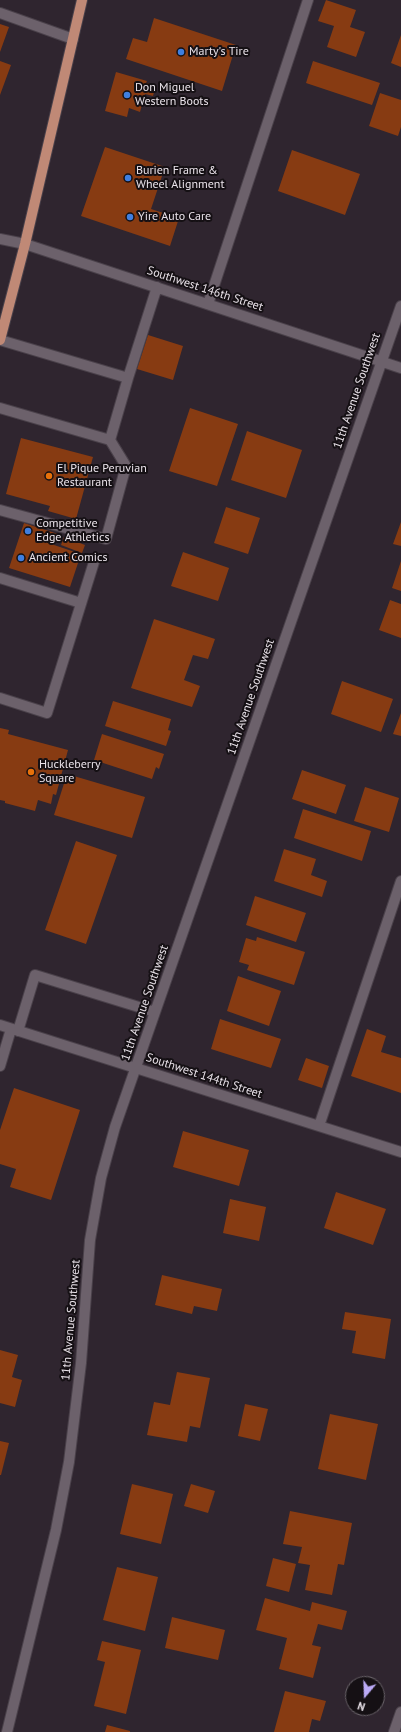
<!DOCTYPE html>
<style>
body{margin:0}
#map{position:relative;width:401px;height:1732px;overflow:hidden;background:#2f252f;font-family:"PT Sans",sans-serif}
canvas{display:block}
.north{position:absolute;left:345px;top:1676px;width:40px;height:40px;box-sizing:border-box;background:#151014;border:1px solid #6a646a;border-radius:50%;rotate:199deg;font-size:11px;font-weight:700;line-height:16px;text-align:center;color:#eae3ea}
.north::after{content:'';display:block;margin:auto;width:14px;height:18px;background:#bbaaf6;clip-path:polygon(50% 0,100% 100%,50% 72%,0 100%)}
</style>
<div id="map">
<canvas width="401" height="1732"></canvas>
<div class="north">N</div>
</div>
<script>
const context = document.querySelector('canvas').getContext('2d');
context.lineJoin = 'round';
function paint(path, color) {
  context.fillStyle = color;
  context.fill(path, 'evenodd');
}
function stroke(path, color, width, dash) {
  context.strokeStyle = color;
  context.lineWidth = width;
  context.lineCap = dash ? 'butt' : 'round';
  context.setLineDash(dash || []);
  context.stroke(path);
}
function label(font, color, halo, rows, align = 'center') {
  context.font = font + ' "PT Sans",sans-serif';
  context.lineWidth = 4;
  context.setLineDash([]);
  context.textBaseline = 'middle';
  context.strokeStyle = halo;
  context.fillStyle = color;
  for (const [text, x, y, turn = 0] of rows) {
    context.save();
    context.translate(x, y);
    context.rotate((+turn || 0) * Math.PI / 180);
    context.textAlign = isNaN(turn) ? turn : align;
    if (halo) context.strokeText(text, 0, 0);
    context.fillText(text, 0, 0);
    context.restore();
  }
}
paint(new Path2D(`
 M326,0L356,10L350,27L365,32L356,57L327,47L334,26L318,21Z
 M154,18L236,45L222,91L126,59L133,38L147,42Z
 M0,24L9,27L0,52Z
 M401,35V67L391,63Z
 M0,61L11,65L0,95Z
 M313,61L380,83L372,105L306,83Z
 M116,72L147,81L146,83L156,85L153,96L145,94L140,112L129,108L127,117L105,111Z
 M380,93L401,100V127L398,136L369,126Z
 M105,147L165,167L151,209L179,218L170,246L81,216Z
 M292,150L360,174L345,215L278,191Z
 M148,335L183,346L173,380L137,369Z
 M190,408L238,424L217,486L169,471Z
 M247,431L302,450L286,498L231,480Z
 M21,438L93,457L76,519L48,511L50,506L6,494Z
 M226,507L260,518L248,554L214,543Z
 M401,522V546L393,544Z
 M24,523L58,534L54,545L81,554L70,587L9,568Z
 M64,537L85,545L82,553L61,545Z
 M183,552L229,568L218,601L171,586Z
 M401,561V591L392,588Z
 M390,600L401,604V638L379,630Z
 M154,619L215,639L208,659L193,655L184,680L200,686L192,707L131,688Z
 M342,681L393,699L381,732L331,714Z
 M113,701L171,719L168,730L171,731L166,746L105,726Z
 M401,713V736L393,734Z
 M0,728L9,730L8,734L68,750L56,795L53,794L51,804L38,800L35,811L5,803V801L0,800Z
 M102,734L164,754L159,769L156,767L152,779L94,760Z
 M302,770L346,785L336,814L292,799Z
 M67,774L145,797L132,838L54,815Z
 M365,787L399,798L389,832L354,821Z
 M303,809L371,831L362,861L294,838Z
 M76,841L117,855L86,944L45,930Z
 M284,849L316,859L311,875L327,881L322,897L274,881Z
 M255,896L306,913L296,942L246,925Z
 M257,937L305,952L294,985L247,970L249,965L239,962L246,938L256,941Z
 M238,976L281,991L269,1026L227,1011Z
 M220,1019L281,1039L271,1068L211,1049Z
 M367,1029L386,1036L381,1052L401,1058V1093L351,1076Z
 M306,1058L329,1066L322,1088L298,1080Z
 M14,1088L80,1110L51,1200L10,1187L16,1169L0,1164V1130Z
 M183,1131L249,1150L239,1186L173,1167Z
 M336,1192L386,1209L373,1245L324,1228Z
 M230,1199L266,1207L259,1241L223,1233Z
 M162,1275L222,1289L217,1311L194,1306L192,1314L155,1305Z
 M345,1312L391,1319L385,1359L352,1353L356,1331L342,1329Z
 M0,1350L18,1355L12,1377L22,1380L15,1407L0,1403Z
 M177,1372L210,1378L200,1428L190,1426L187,1442L147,1435L154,1402L170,1405Z
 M245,1404L268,1409L260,1441L238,1436Z
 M330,1414L378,1424L366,1480L318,1469Z
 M0,1441L9,1443L1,1475H0Z
 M132,1484L173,1494L161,1544L120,1534Z
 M191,1484L215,1491L208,1513L184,1506Z
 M290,1511L352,1523L344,1565L338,1564L332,1595L305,1590L310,1565L298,1563L302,1547L283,1544Z
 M273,1558L296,1564L289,1592L266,1586Z
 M117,1567L158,1577L145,1631L103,1620Z
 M265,1598L310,1611L312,1602L347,1611L342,1630L318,1624L312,1645L321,1647L313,1678L279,1669L287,1638L256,1630Z
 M172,1617L225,1630L218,1660L165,1648Z
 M102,1641L141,1650L126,1714L94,1706L105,1662L97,1660Z
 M285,1691L326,1701L320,1721L312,1719L309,1732H274Z
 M107,1725L130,1731V1732H105Z`), '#873b12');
const minor = new Path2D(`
 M0,13L73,39
 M0,239L25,244L401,368
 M208,304L308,0
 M0,340L128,378L110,440L0,408
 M128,378L157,287
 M0,510L106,539L126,466L110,440
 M0,578L81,603
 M0,698L47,713L94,562
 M0,1025L401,1152
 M18,1031L35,975L155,1012
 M0,1066L11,1029
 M319,1126L401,881
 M7,1732L56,1530L69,1462L81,1363L90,1240L101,1178L115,1127L401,306
 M394,1732L401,1712`);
const major = new Path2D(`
 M0,340L25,244L82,0`);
stroke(minor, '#4a414a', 12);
stroke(major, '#4a414a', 12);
stroke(minor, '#6c616b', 10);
stroke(major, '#c08976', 10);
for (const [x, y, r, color] of [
 [181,52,4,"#3f7fe0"],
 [127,95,4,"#3f7fe0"],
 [128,178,4,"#3f7fe0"],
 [130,217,4,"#3f7fe0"],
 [49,476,4,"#e8710a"],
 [28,531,4,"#3f7fe0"],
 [21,558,4,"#3f7fe0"],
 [31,772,4,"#e8710a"]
]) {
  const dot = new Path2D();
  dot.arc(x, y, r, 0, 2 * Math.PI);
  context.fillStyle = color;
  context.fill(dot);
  stroke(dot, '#151014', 1.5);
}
label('12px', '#eae3ea', '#151014', [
 ["Marty's Tire",189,52],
 ["Don Miguel",135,88],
 ["Western Boots",135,102],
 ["Burien Frame &",136,171],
 ["Wheel Alignment",136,185],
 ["Yire Auto Care",138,217],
 ["El Pique Peruvian",57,469],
 ["Restaurant",57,483],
 ["Competitive",36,524],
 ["Edge Athletics",36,538],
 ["Ancient Comics",29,558],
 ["Huckleberry",39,765],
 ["Square",39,779]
], 'left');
label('12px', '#eae3ea', '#151014', [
 ["Southwest 146th Street",205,289,18],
 ["11th Avenue Southwest",357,391,-71],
 ["11th Avenue Southwest",251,697,-71],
 ["11th Avenue Southwest",145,1003,-71],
 ["Southwest 144th Street",204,1076,18],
 ["11th Avenue Southwest",71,1320,-85]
]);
</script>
